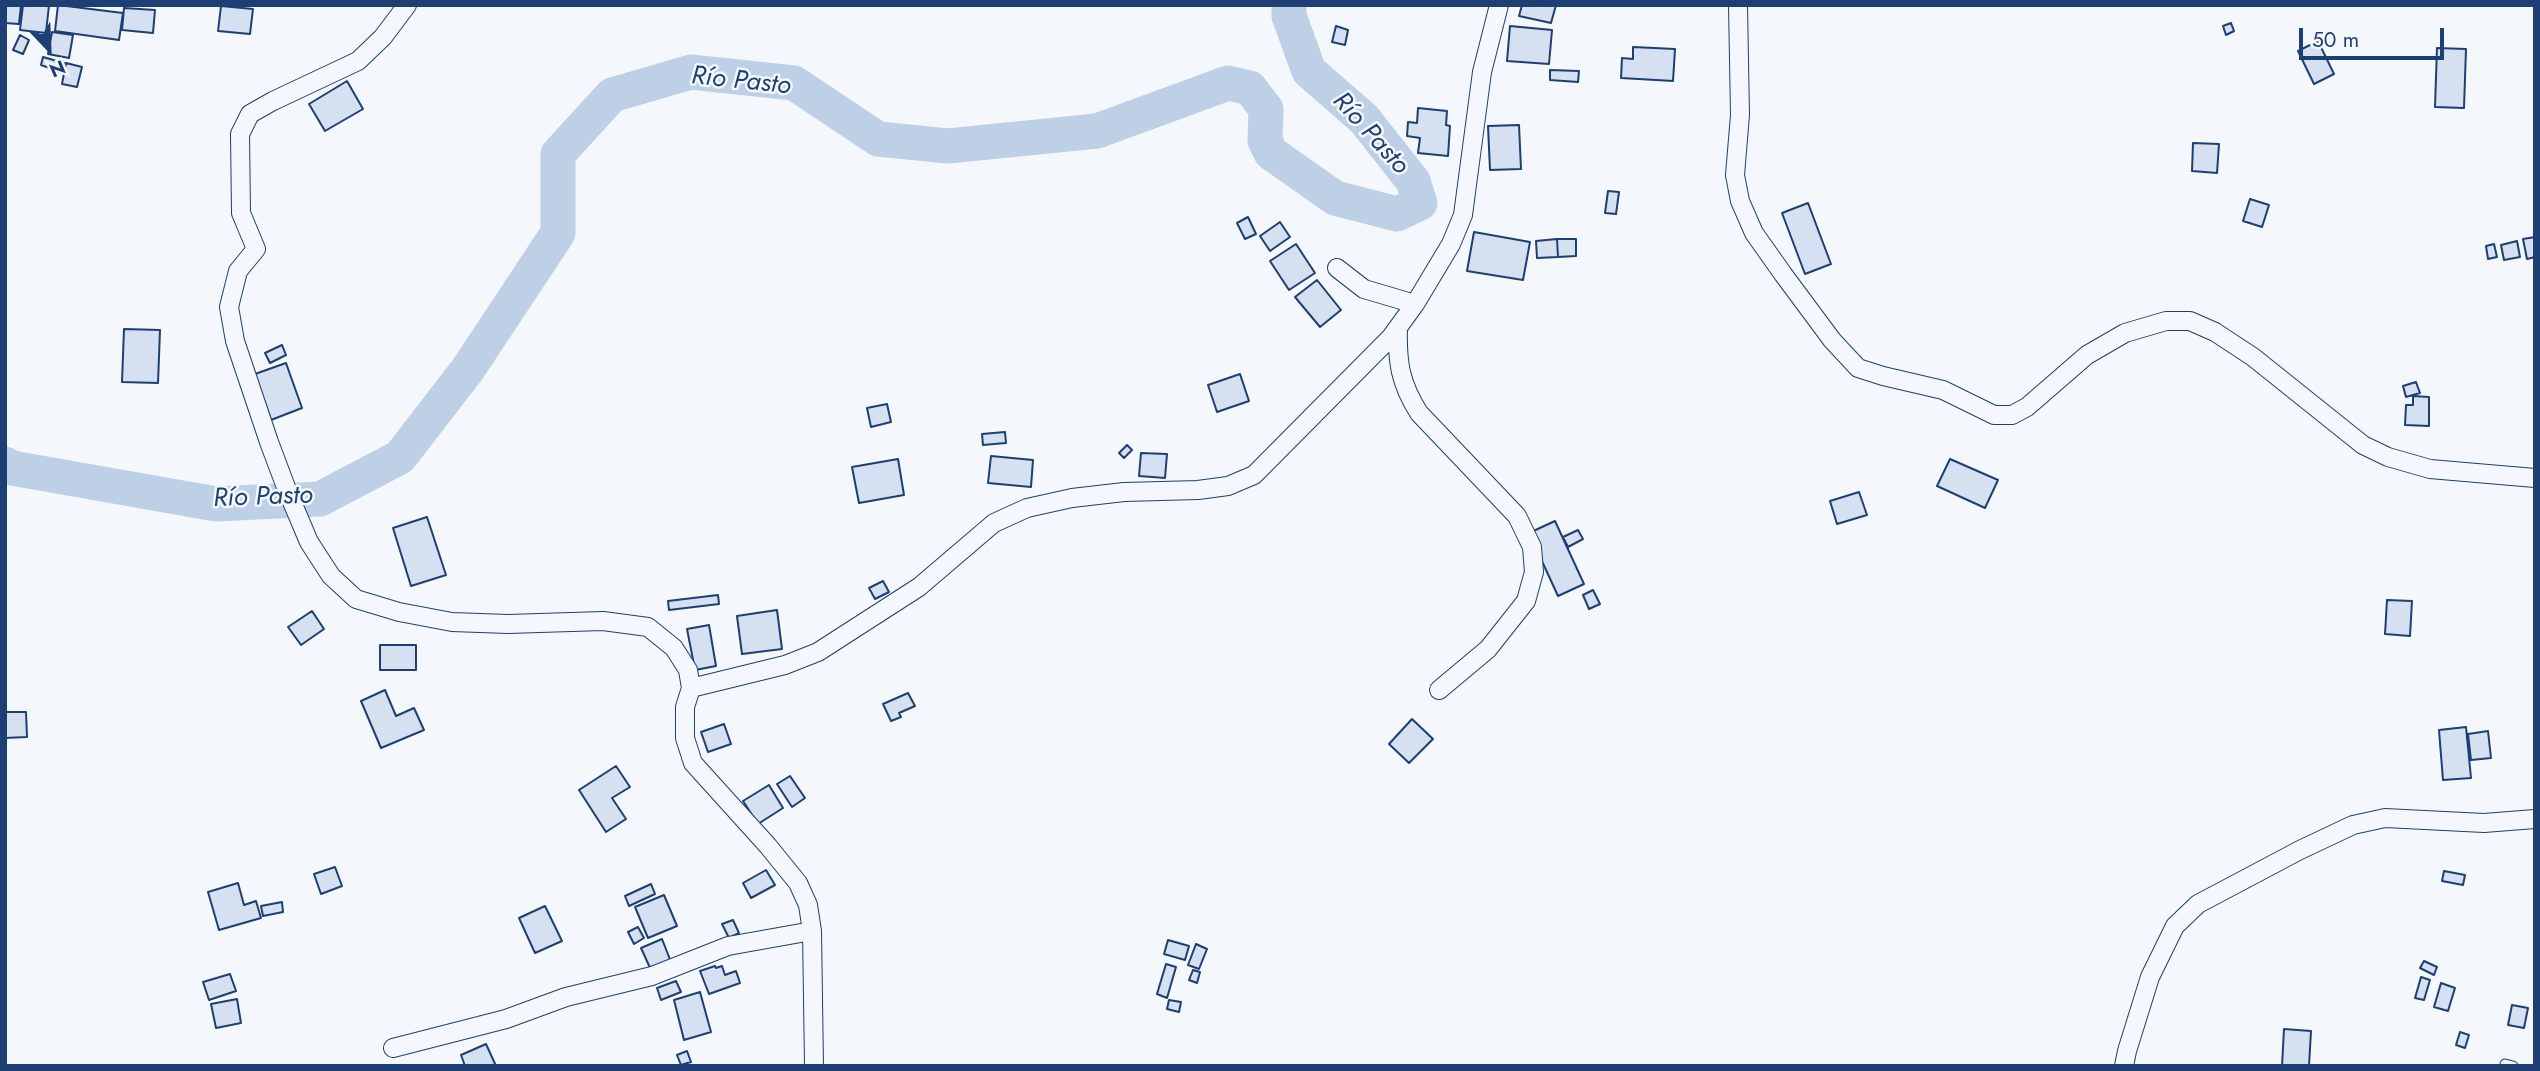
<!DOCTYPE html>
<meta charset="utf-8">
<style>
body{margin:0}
#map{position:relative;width:2540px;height:1071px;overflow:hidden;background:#f4f7fb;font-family:Jost,sans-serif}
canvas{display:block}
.frame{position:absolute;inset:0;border:7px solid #1d3f73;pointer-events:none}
.north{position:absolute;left:14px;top:14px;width:70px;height:70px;-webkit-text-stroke:5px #f4f7fb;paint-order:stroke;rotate:157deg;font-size:19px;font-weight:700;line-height:28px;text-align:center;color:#1d3f73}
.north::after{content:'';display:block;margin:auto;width:24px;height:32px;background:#1d3f73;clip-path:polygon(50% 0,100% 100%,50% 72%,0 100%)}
.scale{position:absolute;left:2299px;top:28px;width:145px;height:32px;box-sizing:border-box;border:4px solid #1d3f73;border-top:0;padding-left:9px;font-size:21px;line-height:24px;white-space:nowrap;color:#1d3f73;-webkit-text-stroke:5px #f4f7fb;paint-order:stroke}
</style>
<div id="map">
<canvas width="2540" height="1071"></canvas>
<div class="frame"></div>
<div class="north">N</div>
<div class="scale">50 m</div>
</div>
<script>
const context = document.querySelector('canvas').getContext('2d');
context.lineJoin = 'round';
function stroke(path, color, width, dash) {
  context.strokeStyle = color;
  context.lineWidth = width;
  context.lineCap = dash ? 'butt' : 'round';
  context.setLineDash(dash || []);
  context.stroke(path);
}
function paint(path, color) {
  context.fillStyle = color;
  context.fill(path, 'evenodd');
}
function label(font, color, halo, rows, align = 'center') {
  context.font = font + ' Jost,sans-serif';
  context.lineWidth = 5;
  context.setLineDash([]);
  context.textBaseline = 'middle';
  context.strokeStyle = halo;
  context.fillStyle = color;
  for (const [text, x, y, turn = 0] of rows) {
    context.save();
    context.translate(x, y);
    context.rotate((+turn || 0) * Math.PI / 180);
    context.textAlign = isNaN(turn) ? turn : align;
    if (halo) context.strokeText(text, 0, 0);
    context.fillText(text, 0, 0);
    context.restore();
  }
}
stroke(new Path2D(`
 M5,464L12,468L216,504L320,499L400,457L468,369L558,233V154L612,95L691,72L794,83L878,139L948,146L1097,131L1228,83L1250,88L1266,109L1265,141L1271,153L1335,198L1397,214L1420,203L1413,181L1364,119L1309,71L1289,16V5`), '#bed0e5', 35);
const building = new Path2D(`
 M5,5H21L19,24L5,23Z
 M23,5H49L46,33L20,30Z
 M58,5L123,13L119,40L55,31Z
 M1522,5H1556L1551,23L1519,16Z
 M221,6L253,9L250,34L218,31Z
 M124,8L155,10L153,33L122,30Z
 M2231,23L2234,31L2226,35L2223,26Z
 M1336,26L1348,30L1345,45L1332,42Z
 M1510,26L1552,30L1549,64L1507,61Z
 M52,32L73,35L69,58L48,54Z
 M20,35L29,40L23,54L13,50Z
 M2318,41L2334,74L2314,84L2298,51Z
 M1633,47L1675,49L1673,81L1621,78L1622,58L1633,59Z
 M2437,48L2466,49L2464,108L2435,107Z
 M43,57L64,63L61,72L41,65Z
 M66,63L82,67L77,87L62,84Z
 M1550,70L1579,71L1578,82L1550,80Z
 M347,81L363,109L325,131L309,104Z
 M1418,108L1447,111L1446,125L1450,126L1448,156L1418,153L1420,138L1407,136L1408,122L1417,123Z
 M1519,125L1521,169L1490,170L1488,126Z
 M2193,143L2219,144L2217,173L2192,171Z
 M1608,191L1619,192L1616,214L1605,213Z
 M2250,199L2269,205L2262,227L2243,221Z
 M1808,203L1831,264L1805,274L1782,213Z
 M1248,217L1256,234L1245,239L1237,223Z
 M1280,222L1290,237L1270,251L1260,236Z
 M1474,232L1530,242L1523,280L1467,271Z
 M2535,237V257L2527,259L2523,239Z
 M1557,239H1576V256L1558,257Z
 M1557,239L1558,257L1537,258L1536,241Z
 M2517,241L2520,257L2504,260L2501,245Z
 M1296,244L1315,273L1289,290L1270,261Z
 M2494,244L2497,257L2488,259L2486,246Z
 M1317,280L1341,310L1320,327L1295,297Z
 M124,329L160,330L158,383L122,382Z
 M282,345L286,355L270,363L265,353Z
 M286,363L302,408L271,420L255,374Z
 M1240,374L1249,401L1217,412L1208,385Z
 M2416,382L2420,393L2406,397L2403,386Z
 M2413,396L2429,397V426L2405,425L2406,405H2413Z
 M887,404L891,422L871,427L867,408Z
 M1005,432L1006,443L983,445L982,434Z
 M1127,445L1132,450L1124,458L1119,453Z
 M1141,453L1167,454L1165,478L1139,476Z
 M991,456L1033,460L1031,487L988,483Z
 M898,459L904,495L859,503L852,467Z
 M1950,459L1998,480L1985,508L1937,486Z
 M1859,492L1867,515L1837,524L1830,501Z
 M427,517L446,575L411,586L393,528Z
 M1555,521L1584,584L1558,596L1529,533Z
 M1578,530L1583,539L1568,547L1563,537Z
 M883,581L889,592L875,599L869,588Z
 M1593,590L1600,604L1589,609L1583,595Z
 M718,595L719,604L669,610L668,601Z
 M2387,600L2412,601L2410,636L2385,634Z
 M777,610L782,649L742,654L737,616Z
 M312,611L324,629L301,645L288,627Z
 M709,625L716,666L695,670L687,629Z
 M380,645H416V670H380Z
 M385,690L396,716L414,708L424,730L381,748L361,701Z
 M908,693L915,706L899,713L901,717L891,721L883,704Z
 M5,712H26L27,737L5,738Z
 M1412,719L1433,739L1409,763L1389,744Z
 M724,724L731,744L708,752L701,732Z
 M2466,727L2471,778L2443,780L2439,730Z
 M2488,731L2491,758L2471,760L2468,734Z
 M616,766L630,787L612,798L626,819L606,832L579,790Z
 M790,776L805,798L792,807L777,784Z
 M769,785L783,808L758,824L743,801Z
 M335,867L342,886L321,894L314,874Z
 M766,870L775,885L751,898L743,883Z
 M2444,871L2465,875L2463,885L2442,881Z
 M238,883L244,905L256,901L261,918L219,930L208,892Z
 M651,884L655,894L629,906L625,896Z
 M664,895L677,926L648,938L635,907Z
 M282,902L283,912L263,916L261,906Z
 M545,906L562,941L535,953L519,918Z
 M733,920L739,933L729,938L722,924Z
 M638,927L644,938L634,944L628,932Z
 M662,939L671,962L651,970L641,948Z
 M1168,940L1189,946L1185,960L1164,954Z
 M1196,944L1207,949L1199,969L1188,965Z
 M2424,961L2437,967L2434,975L2420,968Z
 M1166,964L1176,967L1167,998L1157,994Z
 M715,966L716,968L722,966L725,975L736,971L740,983L709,994L700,971Z
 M1193,970L1200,972L1197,983L1189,980Z
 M230,974L236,991L209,1000L203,982Z
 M2421,977L2430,980L2424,1000L2415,998Z
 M676,981L681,992L661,1000L657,988Z
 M2441,983L2455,988L2448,1011L2434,1007Z
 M700,992L711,1032L684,1040L674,1000Z
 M237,999L241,1023L216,1028L211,1004Z
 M1169,1000L1181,1002L1179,1012L1167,1009Z
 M2512,1005L2528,1008L2524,1028L2508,1025Z
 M2284,1029L2311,1031L2309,1066H2282Z
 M2460,1032L2469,1035L2465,1048L2456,1045Z
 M486,1044L496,1066H465L461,1055Z
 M687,1051L691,1062L681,1065L677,1055Z`);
paint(building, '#d5e0f0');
stroke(building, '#1d3f73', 2);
const service = new Path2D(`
 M2505,1064L2513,1066`);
const minor = new Path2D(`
 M407,5L383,37L358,61L273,101L250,114L240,134L241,213L256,249L238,271L229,307L235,341L269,442L287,490L309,542L331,576L356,599L399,612L452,622L508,624L603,621L648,627L674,648L688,670L691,688L685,707V738L693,763L768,846L798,883L808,905L812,931L814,1066
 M1738,5L1740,115L1735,175L1740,201L1754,233L1783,274L1832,340L1858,368L1883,376L1943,390L1994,415H2012L2027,407L2087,355L2125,333L2166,321H2190L2215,332L2253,357L2363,445L2388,457L2430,469L2535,478
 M1337,268L1364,289L1415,304
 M1398,328C1397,362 1400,383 1419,413L1517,516L1532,547L1534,572L1526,601L1488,649L1439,690
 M691,688L785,665L818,652L919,587L994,523L1027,508L1072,498L1124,492L1198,490L1228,486L1254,475L1391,337L1415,304L1451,244L1463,215L1482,72L1499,5
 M393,1048L506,1019L566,997L652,976L728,946L812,931
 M2124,1066L2127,1051L2150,977L2175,926L2198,904L2300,850L2353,825L2385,818L2484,823L2535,819`);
stroke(service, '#1d3f73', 11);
stroke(minor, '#1d3f73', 20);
stroke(service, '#f4f7fb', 9);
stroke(minor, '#f4f7fb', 18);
label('italic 26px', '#1d3f73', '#f4f7fb', [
 ["Río Pasto",741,82,6],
 ["Río Pasto",1370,134,48],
 ["Río Pasto",263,498,-2]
]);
</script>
